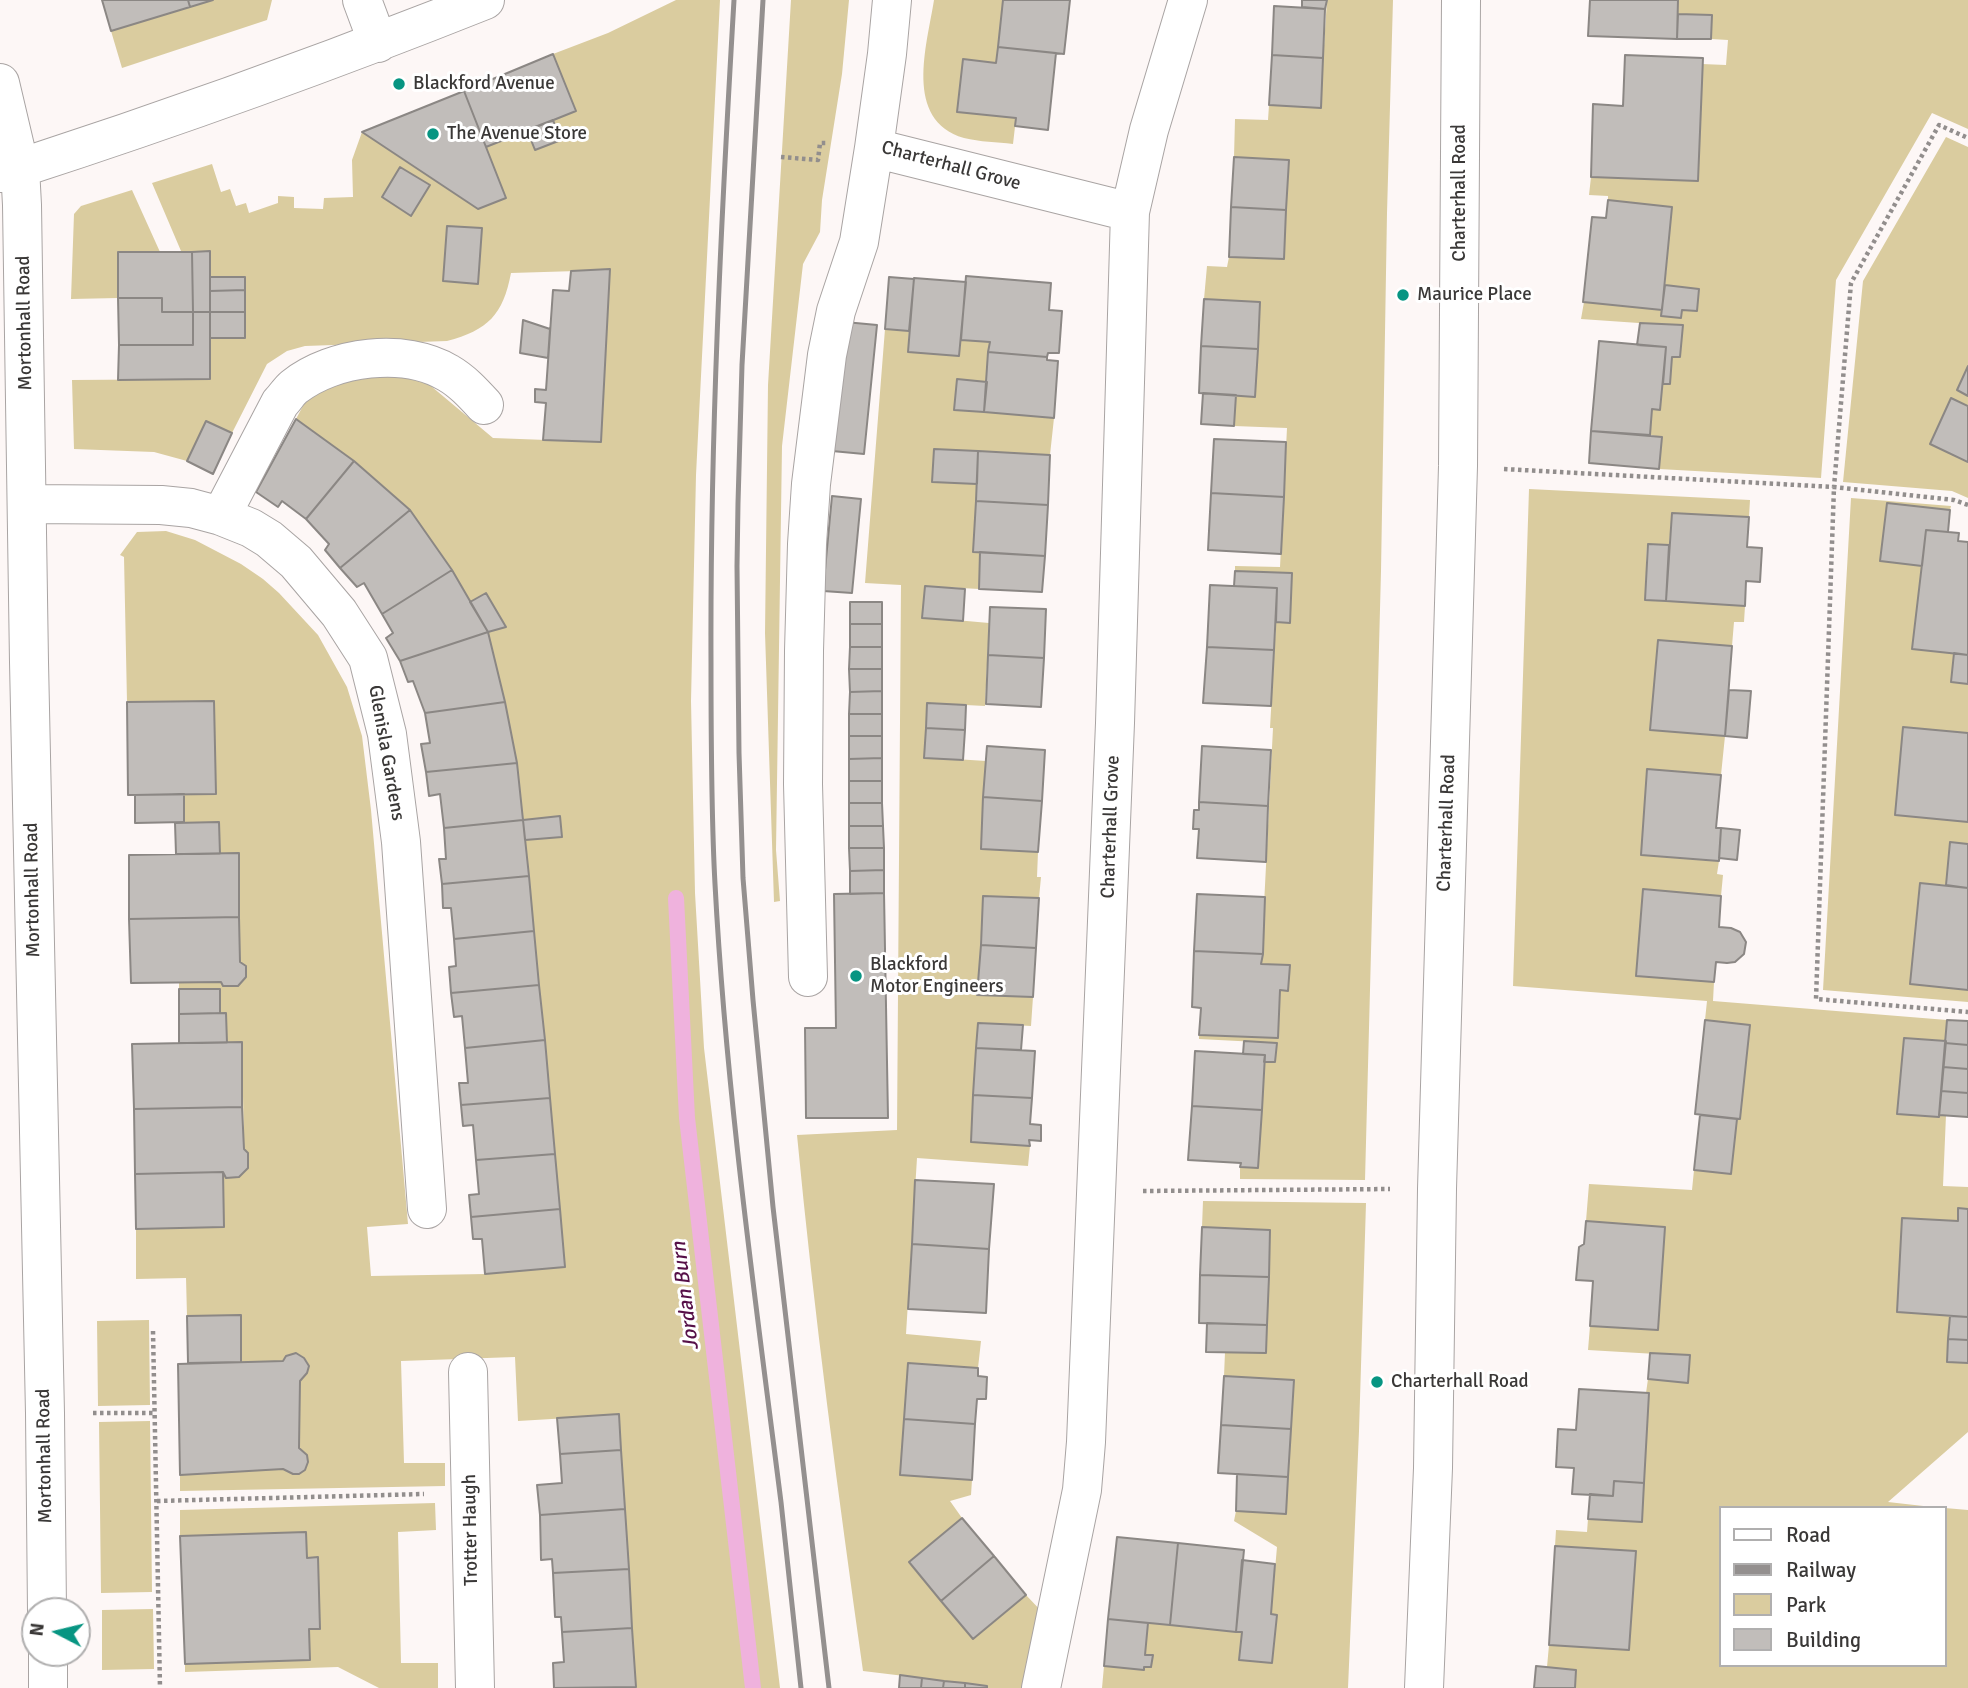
<!DOCTYPE html>
<style>
body{margin:0}
#map{position:relative;width:1968px;height:1688px;overflow:hidden;background:#fdf7f6;font-family:Signika,sans-serif}
canvas{display:block}
.legend{position:absolute;left:1719px;top:1506px;width:228px;height:161px;box-sizing:border-box;background:#fff;border:2px solid #b0afaf;margin:0;padding:9px 12px;list-style:none;font-size:21px;color:#3a3837}
.legend li{display:flex;align-items:center;gap:14px;height:35px}
.legend b{width:35px;border:2px solid #b0afaf}
.north{position:absolute;left:21px;top:1597px;width:70px;height:70px;box-sizing:border-box;background:#fff;border:2px solid #b0afaf;border-radius:50%;rotate:277deg;font-size:19px;font-weight:700;line-height:28px;text-align:center;color:#3a3837}
.north::after{content:'';display:block;margin:auto;width:24px;height:32px;background:#079582;clip-path:polygon(50% 0,100% 100%,50% 72%,0 100%)}
</style>
<div id="map">
<canvas width="1968" height="1688"></canvas>
<ul class="legend">
<li><b style="height:9px;background:#fff"></b>Road</li>
<li><b style="height:9px;background:#94908f"></b>Railway</li>
<li><b style="height:19px;background:#dacc9f"></b>Park</li>
<li><b style="height:19px;background:#c1bdba"></b>Building</li>
</ul>
<div class="north">N</div>
</div>
<script>
const context = document.querySelector('canvas').getContext('2d');
context.lineJoin = 'round';
function paint(path, color) {
  context.fillStyle = color;
  context.fill(path, 'evenodd');
}
function stroke(path, color, width, dash) {
  context.strokeStyle = color;
  context.lineWidth = width;
  context.lineCap = dash ? 'butt' : 'round';
  context.setLineDash(dash || []);
  context.stroke(path);
}
function label(font, color, halo, rows, align = 'center') {
  context.font = font + ' Signika,sans-serif';
  context.lineWidth = 6;
  context.setLineDash([]);
  context.textBaseline = 'middle';
  context.strokeStyle = halo;
  context.fillStyle = color;
  for (const [text, x, y, turn = 0] of rows) {
    context.save();
    context.translate(x, y);
    context.rotate((+turn || 0) * Math.PI / 180);
    context.textAlign = isNaN(turn) ? turn : align;
    if (halo) context.strokeText(text, 0, 0);
    context.fillText(text, 0, 0);
    context.restore();
  }
}
paint(new Path2D(`
 M213,0H272L267,20L122,68L111,31Z
 M676,0H720L696,475L691,701L695,893L704,1048L780,1688H636L619,1415L518,1421L515,1357L401,1361L404,1463H445V1486L180,1491V1475L283,1469C296,1480 309,1471 307,1455L299,1448L300,1381L307,1373L308,1363C302,1354 297,1352 286,1356L283,1361L241,1362L240,1315L187,1316L186,1278L136,1279V1229L224,1227L223,1172L226,1178L239,1177L248,1168V1153L244,1149L242,1043H227L226,1014L220,1013V989H179V982H221L238,986L246,977V966L240,962L220,854L219,822H184V794L216,793L214,701L127,702L124,557L120,555L137,532L166,531L195,540L241,564L263,579L279,593L318,635L347,687L362,736L371,810L408,1224L367,1227L371,1276L485,1274L565,1267L525,840L562,837L560,816L523,820L517,763L505,702L488,632L506,626L486,593L470,602L452,570L410,510L354,461L296,419L313,387L413,371L493,438L600,442L610,270L511,273C503,315 488,330 447,341L305,346L287,351L267,364L232,433L206,421L187,461L154,452L74,449L72,380L210,379V338H245V277H210L209,251H181L152,183L212,164L221,192L230,189L236,206L246,203L249,213L278,203V196L294,197V208L323,209L324,198L353,197L352,160L362,132L479,209L506,198L486,147L527,130L535,150L561,140L553,120L576,110L553,54L608,33Z
 M791,0H849L842,74L822,200L820,232L803,264L782,446L776,850L780,901L774,902L765,633L768,385Z
 M934,0H1003L996,63L963,59L957,112L1016,118L1013,144C997,142 980,142 964,138C903,120 927,45 934,0Z
 M1327,0H1393L1387,213L1381,571L1365,1180L1240,1179V1167L1264,1062H1275L1277,1043L1199,1039V1035L1278,1038L1280,990L1288,991L1289,965L1261,964L1273,728H1270L1276,622L1289,623L1291,573L1235,571V566L1280,567L1287,428L1234,426L1236,395L1258,349L1260,302L1204,299L1207,266L1227,267L1229,257L1284,259L1288,160L1234,157L1235,119L1268,120L1269,105L1320,107Z
 M1678,0H1968V129L1932,113L1836,280L1821,478L1659,469L1662,437L1650,435L1652,409L1660,410L1663,384H1670L1672,357L1682,326L1581,319L1584,302L1662,310L1661,316L1682,310L1697,311L1699,289L1665,285L1672,207L1608,200V196L1589,195L1591,177L1698,180L1702,64L1726,65L1728,40L1711,39L1712,15L1678,14Z
 M1946,137L1968,147V366L1957,390L1968,396V406L1951,398L1930,444L1968,462V498L1952,491L1843,482L1863,281Z
 M132,190L160,252H118V298L71,299L74,214L81,206Z
 M885,329L909,331L908,352L959,356L961,340L990,342L987,382L957,379L954,409L1054,418L1050,455L934,449L932,482L977,484L973,551L980,552L979,589L925,586L922,617L989,623L985,706L927,703L924,757L986,761L981,849L1038,852L1037,877H1041L1039,898L983,896L978,994L1033,997L1031,1026L978,1023L971,1142L1030,1146L1028,1166L917,1158L906,1334L981,1341L978,1368L908,1363L901,1475L972,1480L971,1495L950,1501L962,1518L909,1562L973,1639L1026,1595L1044,1614L1028,1688H987V1686L863,1671C838,1493 814,1314 797,1135L897,1130L901,585L865,583Z
 M1529,489L1750,500L1749,517L1672,513L1669,545L1647,544L1645,600L1745,606L1744,622H1734L1732,646L1658,641L1651,730L1725,736L1721,775L1647,769L1641,854L1719,861L1717,874L1723,875L1721,896L1643,890L1636,975L1714,982L1713,1001L1947,1020L1946,1041L1904,1038L1897,1113L1939,1117V1115H1946L1943,1186L1968,1187V1209H1958V1221L1902,1218L1897,1312L1950,1316L1947,1361L1968,1363V1432L1888,1502L1941,1508H1721V1665H1945V1508L1968,1510V1688H1575L1576,1670L1547,1667L1549,1645L1629,1650L1636,1551L1555,1546L1556,1530L1587,1532L1588,1519L1642,1522L1649,1393H1646L1648,1379L1688,1382L1690,1356L1588,1350L1590,1326L1657,1330L1665,1227L1586,1221L1589,1184L1692,1190L1694,1170L1731,1174L1737,1119H1740L1750,1026L1705,1020L1707,1001L1513,986Z
 M1851,498L1951,506L1950,510L1887,503L1880,561L1922,566L1954,653L1951,682L1968,684V733L1895,815L1968,822V844L1950,842L1946,885L1920,883L1910,984L1968,990V1002L1823,990Z
 M1203,1201L1366,1203L1359,1431L1348,1688H1102L1104,1666L1143,1670L1144,1667H1151L1153,1655H1145L1148,1623L1242,1632L1240,1660L1272,1663L1277,1615L1271,1614L1277,1547L1234,1521L1236,1511L1286,1513L1293,1380L1224,1376L1225,1352L1266,1353L1270,1230L1202,1227Z
 M149,1320L150,1405L98,1406L97,1321Z
 M150,1421L152,1592L101,1593L99,1422Z
 M435,1503L436,1530L398,1532L401,1663H438V1688H379L338,1667L185,1672V1664L309,1629H320L307,1558L306,1532L180,1536V1510Z
 M153,1609L154,1669L102,1670V1610Z`), '#dacc9f');
stroke(new Path2D(`
 M676,898L687,1118L753,1688`), '#efb2dd', 16);
const building = new Path2D(`
 M102,0H188L190,7L111,31Z
 M188,0H213L190,7Z
 M1003,0H1070L1064,54L998,47Z
 M1302,0H1327L1325,9L1302,7Z
 M1590,0H1678L1677,39L1588,36Z
 M1274,6L1325,9L1323,58L1272,55Z
 M1678,14L1712,15L1711,39H1677Z
 M998,47L1056,53L1048,130L1015,126L1016,118L957,112L963,59L996,63Z
 M553,54L576,111L486,147L464,91Z
 M1272,55L1323,58L1321,108L1269,105Z
 M1625,55L1703,58L1698,181L1591,177L1593,104L1623,106Z
 M464,91L506,198L478,209L362,132Z
 M553,120L561,140L535,150L527,130Z
 M1234,157L1289,160L1286,210L1231,207Z
 M400,167L430,185L411,216L382,197Z
 M1608,200L1672,207L1662,310L1583,302L1592,217L1606,218Z
 M1231,207L1286,210L1284,259L1229,257Z
 M447,226L482,228L478,284L443,281Z
 M210,251V312H193L192,252Z
 M118,252H192L193,312H162V298H118Z
 M610,269L601,442L543,440L546,403L535,402V389L546,390L553,290L569,291L571,271Z
 M966,276L1051,283L1049,310L1062,311L1059,353H1048L1047,357L988,352L990,342L961,340Z
 M210,277H245V290L210,291Z
 M889,277L914,279L909,331L885,329Z
 M914,278L966,282L959,356L908,352Z
 M1665,285L1699,289L1697,311L1682,310L1681,318L1661,316Z
 M245,290V312H210V291Z
 M118,298H162V312H193V345H119Z
 M1204,299L1260,302L1258,349L1201,346Z
 M193,312H210V379L118,380L119,345H193Z
 M210,312H245V338H210Z
 M523,320L550,329L548,358L520,353Z
 M845,322L877,325L864,454L832,451Z
 M1640,323L1683,325L1680,357H1672L1670,384H1663L1666,347L1637,345Z
 M1599,341L1666,347L1660,410L1652,409L1650,435L1591,431Z
 M1201,346L1258,349L1255,397L1199,393Z
 M988,352L1047,357V360L1058,361L1054,418L984,412Z
 M1968,366V396L1957,390Z
 M957,379L987,382L984,412L954,410Z
 M1203,393L1236,395L1234,426L1201,424Z
 M1951,398L1968,406V462L1930,444Z
 M296,419L354,461L306,519L282,501L278,507L256,492Z
 M206,421L232,433L213,474L187,461Z
 M1591,431L1662,437L1659,469L1589,463Z
 M1214,439L1286,442L1284,497L1211,493Z
 M934,449L978,451L977,484L932,482Z
 M978,451L1050,455L1048,505L976,501Z
 M354,461L410,510L340,568L325,550L329,544L306,519Z
 M1211,493L1284,497L1281,554L1208,550Z
 M832,496L861,499L852,593L823,591Z
 M976,501L1048,505L1045,556L973,552Z
 M1887,503L1950,510L1948,532L1926,530L1922,566L1880,561Z
 M410,510L452,570L382,614L364,583L357,587L340,568Z
 M1672,513L1749,517L1747,547L1762,548L1760,582L1746,581L1745,606L1666,601Z
 M1926,530L1959,533L1958,541L1968,542V655L1912,649Z
 M1648,544L1669,545L1666,601L1645,600Z
 M980,552L1045,556L1042,592L979,589Z
 M452,570L488,632L400,661L386,638L393,633L382,614Z
 M1235,571L1292,573L1290,623L1276,622L1277,588L1234,586Z
 M1210,585L1277,588L1274,650L1207,647Z
 M925,586L965,589L963,621L922,618Z
 M486,593L506,627L488,632L470,602Z
 M850,602H882V624H850Z
 M990,607L1046,609L1044,658L988,655Z
 M850,624H882V647H850Z
 M488,632L505,702L425,713L413,681L408,682L400,661Z
 M1658,640L1732,646L1725,736L1650,730Z
 M850,647H882V669H849Z
 M1207,647L1274,650L1271,706L1203,703Z
 M1954,653L1968,655V684L1951,682Z
 M988,655L1044,658L1041,707L986,704Z
 M849,669H882V691L850,692Z
 M1729,690L1751,691L1747,738L1725,736Z
 M882,691V714H849L850,692Z
 M214,701L216,794L128,795L127,702Z
 M505,702L517,763L426,772L421,744L430,743L425,713Z
 M927,703L966,705L965,730L926,728Z
 M849,714H882V736H849Z
 M1903,727L1968,733V822L1895,815Z
 M926,728L965,730L963,760L924,758Z
 M849,736H882V758L849,759Z
 M987,746L1045,750L1042,801L983,797Z
 M1202,746L1271,750L1268,806L1199,802Z
 M882,758V781H849V759Z
 M517,763L523,820L444,828L440,794L429,796L426,772Z
 M1647,769L1721,775L1716,828H1721L1719,861L1641,855Z
 M849,781H882V803H849Z
 M184,794V822L135,823V795Z
 M983,797L1042,801L1038,852L981,849Z
 M1199,802L1268,806L1266,862L1197,858L1199,829H1193L1194,810H1199Z
 M849,803H882L883,826H849Z
 M560,816L562,837L525,840L523,820Z
 M523,820L529,876L442,884L439,859H446L444,828Z
 M219,822L220,854H176L175,823Z
 M849,826H883L884,848H849Z
 M1721,828L1740,830L1737,860L1719,858Z
 M1950,842L1968,844V888L1946,885Z
 M849,848H884V870L850,871Z
 M239,853V917L129,919V855Z
 M884,870V893L850,894V871Z
 M529,876L534,931L454,939L451,908H443L442,884Z
 M1920,883L1968,888V990L1910,984Z
 M1643,889L1721,896L1719,927L1731,928L1740,932L1746,942L1744,954L1735,962L1727,963L1716,962L1714,982L1636,976Z
 M884,893L888,1118H806L805,1028H836L834,894Z
 M1197,894L1265,897L1263,954L1194,951Z
 M983,896L1039,898L1036,948L981,945Z
 M239,917L240,962L246,966V977L238,986H223L221,982L131,983L129,919Z
 M534,931L539,985L451,993L449,967L456,966L454,939Z
 M981,945L1036,948L1033,997L977,995Z
 M1194,951L1263,954L1261,964L1290,965L1288,991L1280,990L1278,1038L1199,1035L1201,1008L1192,1007Z
 M539,985L545,1040L465,1048L462,1016L454,1017L451,993Z
 M179,989H220V1013L179,1014Z
 M226,1013L227,1043H179V1014Z
 M1705,1020L1750,1025L1740,1119L1695,1114Z
 M1947,1020L1968,1021V1045L1945,1043Z
 M978,1023L1023,1025L1021,1050L976,1048Z
 M1904,1038L1946,1041L1939,1117L1897,1114Z
 M545,1040L550,1098L461,1105L459,1083H468L465,1048Z
 M1244,1041L1277,1043L1275,1062H1264L1265,1055L1243,1054Z
 M242,1042V1107L134,1109L132,1044Z
 M1945,1043L1968,1045V1069L1943,1067Z
 M976,1048L1035,1051L1032,1098L973,1095Z
 M1195,1051L1265,1055L1262,1110L1192,1106Z
 M1943,1067L1968,1069V1093L1941,1091Z
 M1941,1091L1968,1093V1117L1939,1115Z
 M973,1095L1032,1098L1030,1124L1041,1125V1141L1029,1140L1030,1146L971,1142Z
 M550,1098L555,1154L476,1160L473,1125L463,1126L461,1105Z
 M1192,1106L1262,1110L1258,1168L1240,1167L1241,1163L1188,1160Z
 M242,1107L244,1149L248,1153V1168L239,1177L226,1178L223,1172L135,1174L134,1109Z
 M1700,1115L1737,1119L1731,1174L1694,1170Z
 M555,1154L560,1209L471,1217L469,1195L479,1194L476,1160Z
 M223,1172L224,1227L136,1229L135,1174Z
 M915,1180L994,1184L989,1249L912,1244Z
 M1958,1208L1968,1209V1317L1897,1312L1902,1218L1958,1221Z
 M560,1209L565,1267L485,1274L482,1239H473L471,1217Z
 M1586,1221L1665,1227L1658,1330L1590,1326L1593,1281L1576,1280L1579,1247L1584,1244Z
 M1202,1227L1270,1230L1269,1277L1200,1275Z
 M912,1244L989,1249L986,1313L908,1309Z
 M1200,1275L1269,1277L1267,1325L1199,1323Z
 M241,1315V1362L188,1363L187,1316Z
 M1950,1316L1968,1317V1340L1948,1339Z
 M1207,1323L1267,1325L1266,1353L1206,1352Z
 M1948,1339L1968,1340V1363L1947,1362Z
 M296,1353L304,1358L309,1366L307,1373L300,1381L299,1448L307,1455L308,1462L305,1470L299,1474H293L283,1469L180,1475L178,1364L283,1361L286,1356Z
 M1650,1353L1690,1355L1688,1383L1648,1379Z
 M908,1363L978,1368V1376L987,1377L986,1399H977L975,1424L904,1419Z
 M1224,1376L1294,1380L1291,1429L1221,1425Z
 M1579,1389L1649,1393L1644,1483L1614,1481L1613,1496L1572,1494L1574,1468L1556,1467L1558,1429L1576,1430Z
 M619,1414L621,1450L560,1454L557,1418Z
 M904,1419L975,1424L972,1480L900,1475Z
 M1221,1425L1291,1429L1288,1477L1218,1473Z
 M621,1450L625,1509L540,1515L537,1485L562,1483L560,1454Z
 M1237,1474L1288,1477L1286,1514L1236,1511Z
 M1614,1481L1644,1483L1642,1522L1588,1519L1590,1494L1613,1496Z
 M625,1509L629,1569L553,1573L552,1559L541,1560L540,1515Z
 M962,1518L994,1556L941,1601L909,1562Z
 M306,1532L307,1558L318,1557L320,1629H309L310,1660L185,1664L180,1536Z
 M1117,1537L1178,1543L1170,1625L1108,1619Z
 M1178,1543L1244,1550L1236,1632L1170,1625Z
 M1555,1546L1636,1551L1629,1650L1549,1645Z
 M994,1556L1026,1595L973,1639L941,1601Z
 M1242,1560L1275,1564L1271,1614L1277,1615L1272,1663L1239,1660L1242,1632H1236Z
 M629,1569L632,1628L562,1632L561,1617H555L553,1573Z
 M1108,1619L1148,1623L1145,1655H1153L1151,1667H1144V1670L1104,1666Z
 M632,1628L636,1687L554,1688L553,1663L564,1662L562,1632Z
 M1536,1666L1576,1670L1575,1688H1534Z
 M900,1675L922,1678L921,1688H899Z
 M922,1678L944,1681L943,1688H921Z
 M944,1681L965,1683V1688H943Z
 M965,1683L987,1686V1688H965Z`);
paint(building, '#c1bdba');
stroke(building, '#8b8784', 2);
const minor = new Path2D(`
 M362,0L378,43
 M892,0L887,54L874,148L1130,212L1115,723L1086,1442L1082,1490L1041,1688
 M0,83L20,168L22,205L29,662L45,1413L47,1611
 M0,173L20,168C177,117 332,61 485,0
 M1130,212L1149,130L1188,0
 M28,504L161,505L191,508L221,516L251,528L269,539L296,562L339,613L368,658L387,734L401,842L427,1209
 M221,516L280,403C285,398 289,391 294,387C333,356 405,347 448,373C462,381 473,393 484,405
 M808,977L803,784L804,651L807,544L811,484L827,355L836,311L859,242L874,148
 M468,1372L475,1688
 M48,1653V1688
 M1424,1688L1433,1468L1437,1189L1458,466L1461,0`);
stroke(minor, '#a9a4a3', 40);
stroke(new Path2D(`
 M781,157L818,160L820,143H827
 M1504,469L1834,487L1851,283L1939,125L1968,138
 M1968,505L1954,500L1834,487L1816,999L1968,1012
 M1143,1191L1390,1189
 M153,1331L160,1688
 M93,1413H155
 M157,1501L424,1494`), '#928e8d', 4.5, [3.5, 3.5]);
stroke(minor, '#fff', 38);
stroke(new Path2D(`
 M734,0C721,221 710,442 711,663C711,737 711,811 715,884C726,1091 755,1297 781,1502C788,1564 794,1626 801,1688
 M763,0L742,365L738,503L737,566L739,753L743,878L753,1000L773,1207L829,1688`), '#94908f', 5);
for (const [x, y, r, color] of [
 [399,84,7,"#079582"],
 [433,134,7,"#079582"],
 [1403,295,7,"#079582"],
 [856,976,7,"#079582"],
 [1377,1382,7,"#079582"]
]) {
  const dot = new Path2D();
  dot.arc(x, y, r, 0, 2 * Math.PI);
  context.fillStyle = color;
  context.fill(dot);
  stroke(dot, '#fff', 2.5);
}
label('19px', '#3a3837', '#fff', [
 ["Blackford Avenue",413,84],
 ["The Avenue Store",447,134],
 ["Maurice Place",1417,295],
 ["Blackford",870,965],
 ["Motor Engineers",870,987],
 ["Charterhall Road",1391,1382]
], 'left');
label('19px', '#3a3837', '#fff', [
 ["Charterhall Grove",951,166,15],
 ["Charterhall Road",1460,193,-90],
 ["Mortonhall Road",25,323,-91],
 ["Glenisla Gardens",386,753,80],
 ["Charterhall Road",1447,823,-88],
 ["Charterhall Grove",1111,827,-88],
 ["Mortonhall Road",33,890,-91],
 ["Mortonhall Road",45,1456,-91],
 ["Trotter Haugh",471,1530,-91]
]);
label('italic 21px', '#561048', '#fff', [
 ["Jordan Burn",686,1296,-97]
]);
</script>
